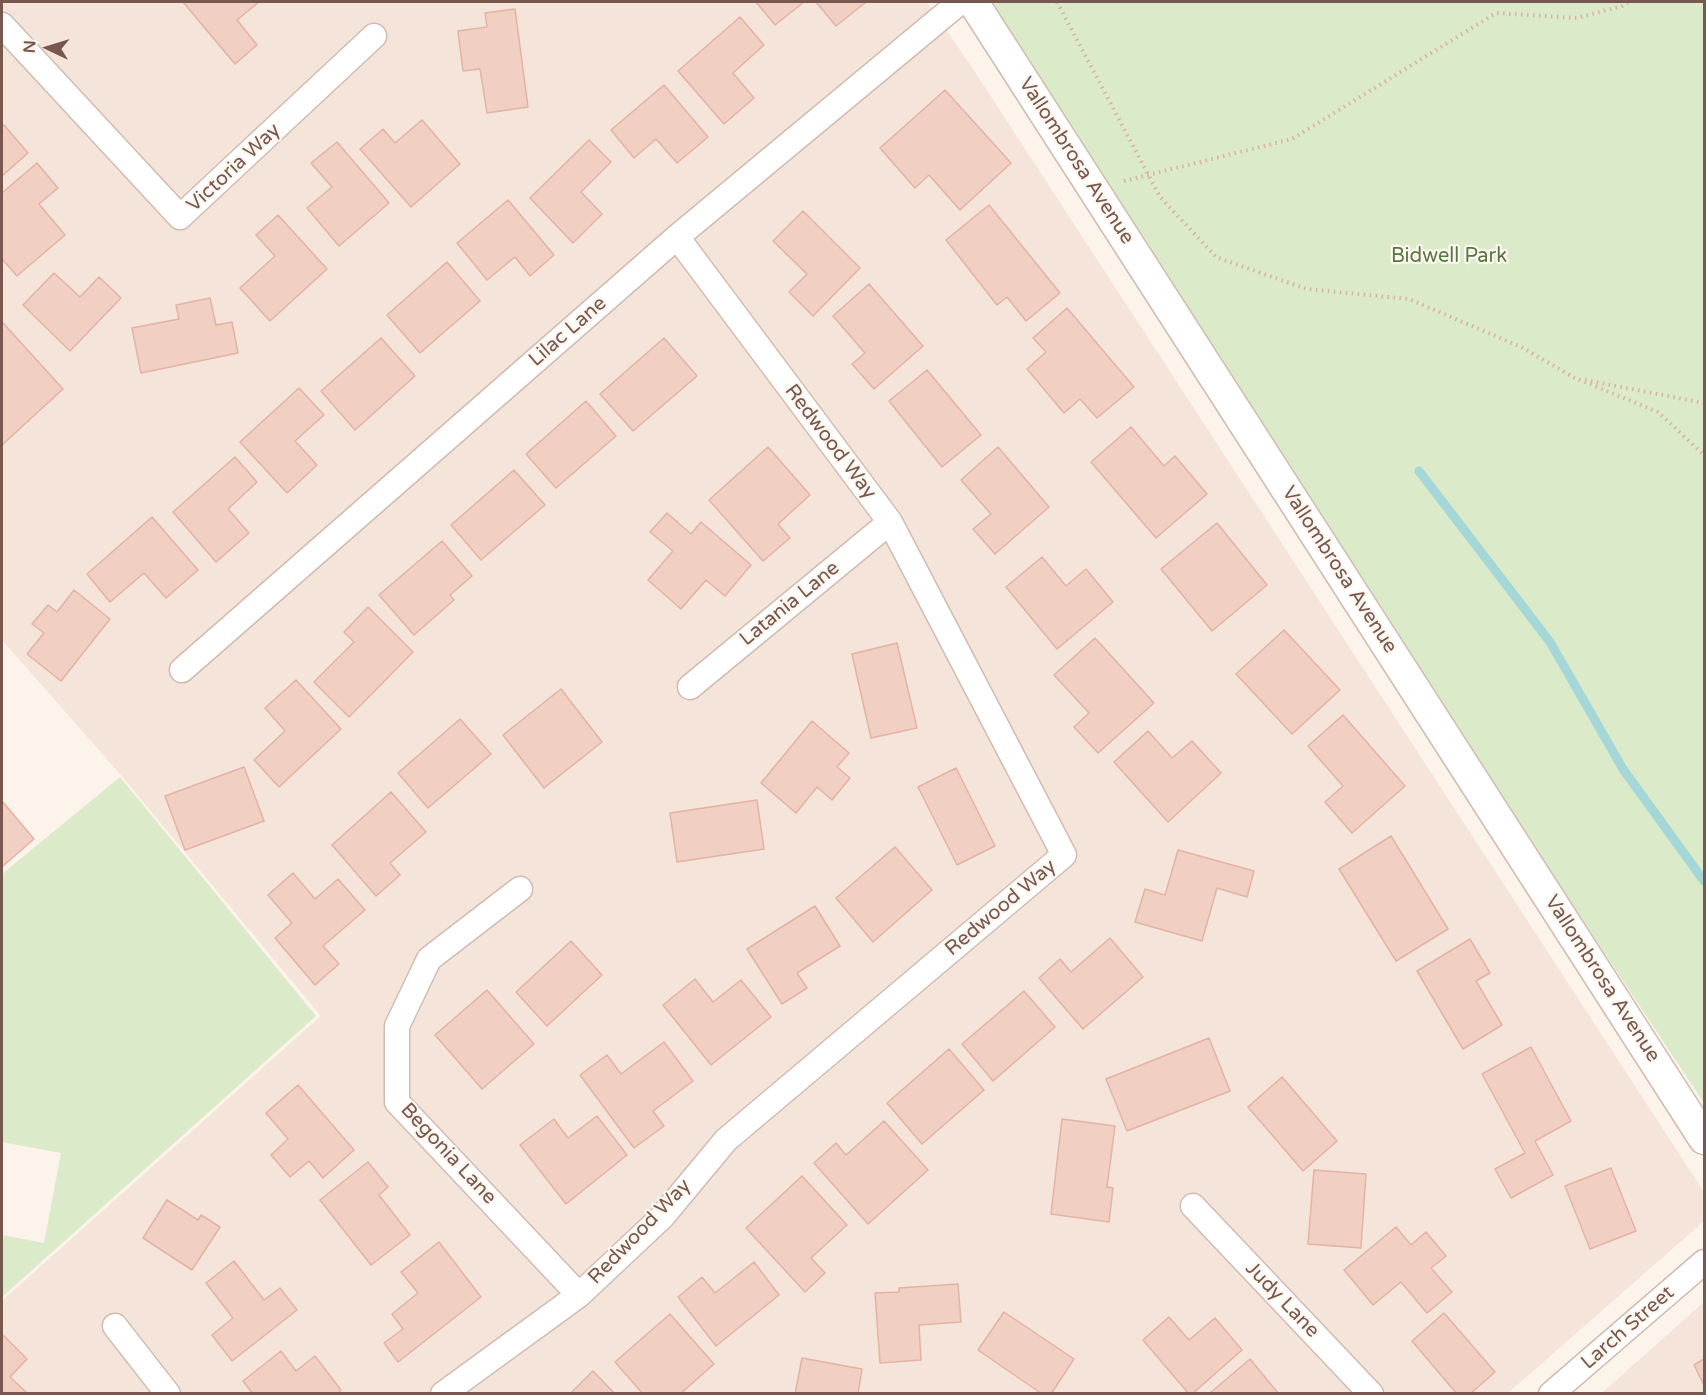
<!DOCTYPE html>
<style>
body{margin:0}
#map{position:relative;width:1706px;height:1395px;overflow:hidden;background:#fcf3eb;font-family:"Varela Round",sans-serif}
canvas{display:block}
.frame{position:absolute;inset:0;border:3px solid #77574e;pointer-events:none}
.north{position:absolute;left:18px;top:18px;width:60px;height:60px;-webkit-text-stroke:4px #fff8f1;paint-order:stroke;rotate:274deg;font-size:16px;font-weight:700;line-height:24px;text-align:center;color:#77574e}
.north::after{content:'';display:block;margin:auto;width:21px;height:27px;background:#77574e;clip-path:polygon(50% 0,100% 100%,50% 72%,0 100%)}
</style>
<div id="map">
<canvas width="1706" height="1395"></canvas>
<div class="frame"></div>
<div class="north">N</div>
</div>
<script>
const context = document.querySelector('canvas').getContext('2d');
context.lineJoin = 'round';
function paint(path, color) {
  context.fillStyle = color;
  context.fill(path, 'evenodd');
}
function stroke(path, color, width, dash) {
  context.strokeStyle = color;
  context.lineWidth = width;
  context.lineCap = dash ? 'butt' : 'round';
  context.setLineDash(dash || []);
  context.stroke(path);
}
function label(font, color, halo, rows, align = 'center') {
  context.font = font + ' "Varela Round",sans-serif';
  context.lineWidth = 4.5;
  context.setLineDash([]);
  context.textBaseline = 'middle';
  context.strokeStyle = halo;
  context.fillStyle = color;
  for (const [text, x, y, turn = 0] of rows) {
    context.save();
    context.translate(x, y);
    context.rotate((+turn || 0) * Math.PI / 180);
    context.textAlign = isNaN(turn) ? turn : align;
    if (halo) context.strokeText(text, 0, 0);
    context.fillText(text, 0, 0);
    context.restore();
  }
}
paint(new Path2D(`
 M2,2H927L975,72L1704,1192L1703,1222L1508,1393H2V1301L321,1016L120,774L2,640Z
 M1704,1302V1393H1602Z`), '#f4e4d9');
paint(new Path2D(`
 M974,2H1704V1103Z
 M120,777L316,1016L2,1297V1235L44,1243L61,1153L2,1142V874Z`), '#dbeac8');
stroke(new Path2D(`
 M1419,471L1550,642L1623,769L1704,881`), '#a5d7d8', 9);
const building = new Path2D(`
 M183,2H259L237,20L257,45L235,64Z
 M756,2H804L775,25Z
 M816,2H866L836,26Z
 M515,9L528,107L487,113L480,69L463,71L458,31L487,27L485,13Z
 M740,17L764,45L733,73L754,98L724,124L678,71Z
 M664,85L708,137L677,163L656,139L634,158L611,130Z
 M945,90L1011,163L960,210L929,175L915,188L880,148Z
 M422,120L460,164L411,207L360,149L383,129L395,143Z
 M4,125L28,153L2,176V127Z
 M589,140L611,162L581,192L602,214L573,243L530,198Z
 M337,142L389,203L339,246L307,208L332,187L311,163Z
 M37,163L58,188L39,204L65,235L17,276L2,259V193Z
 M508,200L554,255L530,276L515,257L487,280L457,243Z
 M989,205L1060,293L1026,321L1007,297L997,305L946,240Z
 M803,211L860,268L813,316L789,292L807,274L773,241Z
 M278,215L327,269L270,321L240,288L275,256L256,235Z
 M447,262L480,301L420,353L387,315Z
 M54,273L80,297L99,277L121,298L70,351L23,305Z
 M869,284L923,346L874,389L852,364L865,353L833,316Z
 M210,298L216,325L232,322L238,353L141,373L132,328L179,319L176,305Z
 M1067,308L1134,387L1097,418L1080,399L1064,413L1027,369L1046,352L1033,338Z
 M3,323L63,389L2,445V325Z
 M381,338L415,376L355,430L321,391Z
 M664,338L697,376L633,431L600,394Z
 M927,370L981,435L942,467L889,401Z
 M299,388L324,415L295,441L317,465L287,493L240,442Z
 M586,401L616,436L556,488L526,454Z
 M1131,427L1164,466L1175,456L1207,494L1156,538L1091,462Z
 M768,447L810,495L778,524L790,538L763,561L709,500Z
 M998,447L1049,507L995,554L973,529L991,514L961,480Z
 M235,457L257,482L228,509L249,533L216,562L173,512Z
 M514,470L545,505L481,560L451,525Z
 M667,513L691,534L701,522L751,565L725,596L706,580L681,609L648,580L673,551L650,532Z
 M152,517L198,570L166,598L144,573L110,602L87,574Z
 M1217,523L1267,585L1212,631L1161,569Z
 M442,541L472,576L450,595L454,600L414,635L379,595Z
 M1042,557L1066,586L1086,569L1113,602L1057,649L1006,587Z
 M74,590L110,619L61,681L27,654L44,633L32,624L48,605L57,612Z
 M368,607L413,652L349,717L314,682L354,642L344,632Z
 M1284,630L1340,690L1292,734L1236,674Z
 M1095,638L1154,703L1098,753L1074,727L1089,713L1054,675Z
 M897,643L917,728L871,738L852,654Z
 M296,680L341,729L279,787L254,760L285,731L265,708Z
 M561,689L602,742L544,788L503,735Z
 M1343,715L1405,786L1352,833L1325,802L1343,786L1308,746Z
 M460,719L491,754L428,808L398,773Z
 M812,721L849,753L837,767L850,778L832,800L817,787L796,813L761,783Z
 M1148,731L1172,758L1192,741L1221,773L1168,822L1114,762Z
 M244,767L264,821L185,850L165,796Z
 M956,768L995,846L957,865L918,787Z
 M391,792L426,832L390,863L400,875L376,896L332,845Z
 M757,800L764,849L677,862L670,813Z
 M2,801L34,839L2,867Z
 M1391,836L1448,929L1396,961L1339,869Z
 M895,847L932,890L873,942L836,898Z
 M1178,850L1254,871L1247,897L1217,888L1202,941L1135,922L1145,889L1165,895Z
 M293,873L315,899L338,879L365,910L323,946L339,964L315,985L275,938L292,923L268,895Z
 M815,906L840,946L797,973L807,988L782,1004L747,949Z
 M1110,938L1143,977L1083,1029L1039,978L1060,959L1071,972Z
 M1470,939L1490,973L1476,981L1502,1025L1463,1049L1417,971Z
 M571,941L602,975L547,1026L516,992Z
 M695,979L713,1002L741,980L771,1017L711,1065L663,1005Z
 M487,990L534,1044L482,1089L435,1035Z
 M1024,991L1055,1027L993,1081L962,1044Z
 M1209,1038L1230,1091L1127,1131L1106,1079Z
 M664,1042L693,1081L653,1111L664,1126L634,1148L580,1075L607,1055L621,1074Z
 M1531,1047L1571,1121L1535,1141L1553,1175L1511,1198L1495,1169L1525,1153L1482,1074Z
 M949,1049L984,1090L922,1144L887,1103Z
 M1282,1077L1337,1141L1303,1171L1248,1107Z
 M298,1085L354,1150L323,1178L309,1161L290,1177L271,1155L288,1139L266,1113Z
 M597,1116L627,1155L566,1204L520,1145L554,1119L568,1138Z
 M1062,1119L1115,1126L1107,1187L1113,1188L1109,1222L1051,1214Z
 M884,1121L928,1170L868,1224L814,1163L836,1143L846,1155Z
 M368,1162L388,1187L379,1195L410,1235L371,1265L320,1200Z
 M1611,1168L1636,1231L1590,1249L1565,1186Z
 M1314,1170L1366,1174L1361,1248L1308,1244Z
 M802,1176L847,1225L811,1258L825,1273L805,1292L746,1228Z
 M167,1200L198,1220L201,1215L220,1227L192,1270L143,1238Z
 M1396,1227L1411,1245L1426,1232L1446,1256L1431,1268L1452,1292L1427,1313L1401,1282L1373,1305L1344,1270Z
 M439,1242L481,1297L398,1362L384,1343L403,1329L392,1314L418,1293L401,1272Z
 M234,1261L264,1300L280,1288L297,1310L232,1361L212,1335L233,1318L206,1283Z
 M754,1262L779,1295L716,1346L678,1297L702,1277L715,1293Z
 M958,1284L961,1322L919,1325L921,1360L880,1363L875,1293L899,1292V1288Z
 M1004,1312L1074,1359L1051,1394H1042L978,1350Z
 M1444,1313L1495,1372L1470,1394H1457L1412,1341Z
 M670,1314L714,1364L680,1394H643L615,1362Z
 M1169,1317L1189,1340L1215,1318L1242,1350L1192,1394H1189L1143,1340Z
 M2,1334L27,1359L10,1377L28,1394H2Z
 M281,1351L296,1371L315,1356L341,1390L337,1394H253L243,1381Z
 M802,1358L862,1369L858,1394H795Z
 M1250,1359L1278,1393L1209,1394Z
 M1704,1359V1385L1694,1365Z
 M593,1371L615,1394H570Z`);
paint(building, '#f1cfc3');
stroke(building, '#e3b3a3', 1.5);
const minor = new Path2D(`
 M2,25L180,217L374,36
 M182,670L677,237L960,2
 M690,687L890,522
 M520,889L429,959L397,1026V1102L579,1295
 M1193,1206L1371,1394
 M115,1326L168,1394
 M443,1394L579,1295L662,1217L726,1140L1064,855L890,522L677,237
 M1551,1394L1704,1262`);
const tertiary = new Path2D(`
 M973,2L1704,1139`);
stroke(minor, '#d1bcb2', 27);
stroke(tertiary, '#d1bcb2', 33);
stroke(new Path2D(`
 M1057,2L1160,197L1216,257L1307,289L1409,299L1521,347L1575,378L1658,412L1704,455
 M1124,181L1292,139L1496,13L1577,18L1622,6L1628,2
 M1585,380L1704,403`), '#d7b2a5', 4, [1.5, 4.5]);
stroke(minor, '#fff', 24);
stroke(tertiary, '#fff', 30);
label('20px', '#77574e', '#fff8f1', [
 ["Vallombrosa Avenue",1076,161,57],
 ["Victoria Way",234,168,-43],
 ["Lilac Lane",568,332,-41],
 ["Redwood Way",830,442,53],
 ["Vallombrosa Avenue",1339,570,57],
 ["Latania Lane",790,604,-39],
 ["Redwood Way",1001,908,-40],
 ["Vallombrosa Avenue",1602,979,57],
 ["Begonia Lane",448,1154,47],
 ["Redwood Way",640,1232,-46],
 ["Judy Lane",1282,1300,46],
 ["Larch Street",1628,1328,-41]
]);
label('20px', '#597742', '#fff8f1', [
 ["Bidwell Park",1449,257]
]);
</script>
